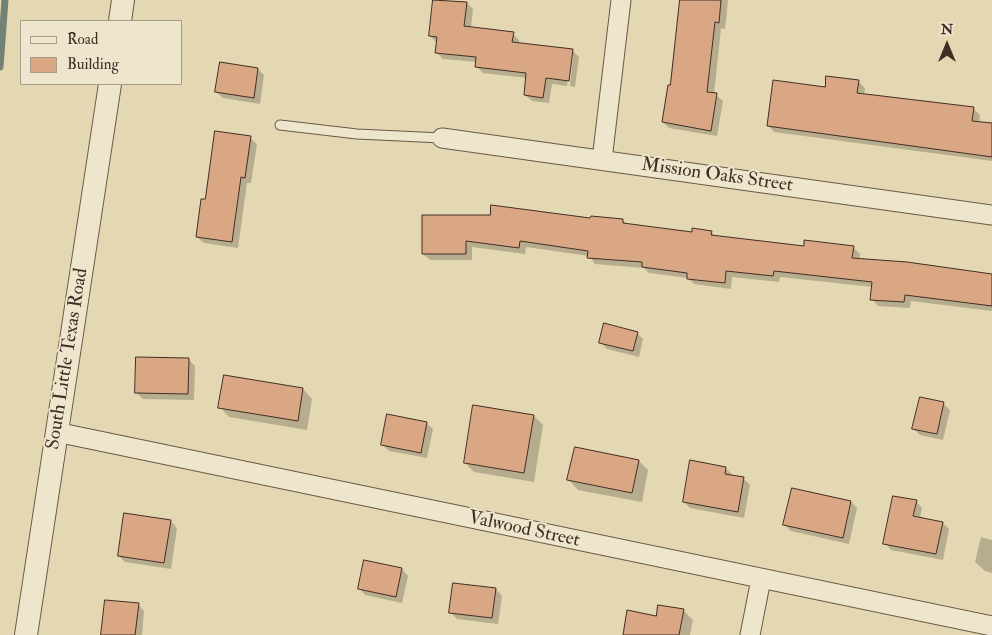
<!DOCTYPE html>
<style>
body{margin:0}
#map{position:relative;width:992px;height:635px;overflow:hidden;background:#e4d8b2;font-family:"IM FELL Double Pica",serif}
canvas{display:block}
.legend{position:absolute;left:20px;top:20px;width:162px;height:65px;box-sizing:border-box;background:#ede6cd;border:1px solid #a99c8a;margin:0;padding:6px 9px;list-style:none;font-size:15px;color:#422d26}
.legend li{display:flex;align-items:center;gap:10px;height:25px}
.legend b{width:25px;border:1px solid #a99c8a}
.north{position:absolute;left:922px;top:20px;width:50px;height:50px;-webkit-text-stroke:4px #ede6cd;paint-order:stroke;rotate:0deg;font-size:14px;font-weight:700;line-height:20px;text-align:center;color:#422d26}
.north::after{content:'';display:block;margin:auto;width:18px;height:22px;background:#422d26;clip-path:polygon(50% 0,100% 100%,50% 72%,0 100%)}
</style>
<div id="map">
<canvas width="992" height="635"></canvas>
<ul class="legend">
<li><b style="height:6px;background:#ede6cd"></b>Road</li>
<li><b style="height:14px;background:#d9a784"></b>Building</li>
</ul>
<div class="north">N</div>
</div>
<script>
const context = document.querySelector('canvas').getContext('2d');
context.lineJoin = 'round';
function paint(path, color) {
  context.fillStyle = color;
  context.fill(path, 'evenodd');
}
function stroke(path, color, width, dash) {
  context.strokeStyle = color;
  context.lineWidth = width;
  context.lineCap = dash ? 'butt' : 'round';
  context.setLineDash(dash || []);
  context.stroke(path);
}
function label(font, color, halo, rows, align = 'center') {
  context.font = font + ' "IM FELL Double Pica",serif';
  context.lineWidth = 4;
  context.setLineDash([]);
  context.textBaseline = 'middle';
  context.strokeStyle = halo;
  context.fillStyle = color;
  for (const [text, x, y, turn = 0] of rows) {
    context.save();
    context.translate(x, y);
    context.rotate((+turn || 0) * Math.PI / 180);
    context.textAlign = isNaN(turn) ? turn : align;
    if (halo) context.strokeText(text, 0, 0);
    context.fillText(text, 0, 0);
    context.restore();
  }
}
paint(new Path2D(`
 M434,0L467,3L473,9L471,28L513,34L519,40V44L572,50L579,57L575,87L570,86L573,54H571L567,86L552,84L549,103L532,101L525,95L527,78L483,73L476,66L477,62L443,59L436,52V42L430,36Z
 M682,0H728L725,29L721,28L714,94L716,95L723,101L717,136L669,128L663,122L671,87Z
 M258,69L264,75L260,104L223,98L216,92Z
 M859,82L865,88L864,95L973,108L980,115L979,123L992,124V161L774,132L768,125L826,89Z
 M250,138L257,144L251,183H247L238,248L204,243L197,237Z
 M423,217L622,220L628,225L693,233L711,232L717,237L805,247H853L860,254L859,260L992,275V311L911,301L910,308L878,306L872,299L873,287L780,277L779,282L732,277L731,289L694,284L688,278L649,273L644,268L595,264L589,256L526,247L525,254L472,247V260H430L423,254Z
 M637,333L643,339L639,357L607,349L600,342Z
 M188,359L195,366L194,400L143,399L136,392Z
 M303,389L312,399L307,430L229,417L220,407Z
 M944,404L950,410L943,440L920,435L914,429Z
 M534,416L543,425L534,482L474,472L465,463Z
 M426,423L433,429L427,458L389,451L382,444Z
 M639,461L648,470L642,502L578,490L569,480Z
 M725,468L732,474L731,476L744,479L750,485L744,518L690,508L684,502Z
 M916,501L922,508L920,518L943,523L949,529L943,560L891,550L885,543Z
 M851,502L857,508L849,544L791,531L785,525Z
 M171,521L177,528L171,569L125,562L119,556Z
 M981,537L992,540V573L985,571L975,562Z
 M402,569L408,576L402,603L365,595L359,588Z
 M496,589L502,596L498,624L457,619L451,613Z
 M138,604L144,611L142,635H102Z
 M683,610L693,620L690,635H624L657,617Z`), '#0003');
stroke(new Path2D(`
 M0,67L5,0`), '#748276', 7);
const building = new Path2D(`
 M433,0L467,2L464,26L514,32L512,42L573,49L569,81L546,78L543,98L524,95L526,73L475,67L476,57L435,53L437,37L429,36Z
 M680,0H721L719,23L715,22L707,92L717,93L711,131L662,122L668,85H670Z
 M220,62L258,68L254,98L215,92Z
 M826,76L859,80L857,93L974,107L972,121L992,123V157L767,126L773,80L825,87Z
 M215,131L251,136L245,178L241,177L232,242L196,237L201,199H205Z
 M491,205L590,218L591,216L623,219V223L692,232V228L712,231L711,235L804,246V240L854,246L852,258L907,262L992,274V306L905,295L904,302L870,300L872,282L774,271L773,276L726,271L725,283L687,279V273L642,267V262L587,258L588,251L520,241L519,248L466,241V254H422V215H490Z
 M604,323L638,332L633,351L599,343Z
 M136,357L189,358L188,394L135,393Z
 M224,375L303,388L298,421L218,408Z
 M920,397L944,402L937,434L912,429Z
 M473,405L534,415L524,473L464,463Z
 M387,414L427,422L421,453L381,445Z
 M575,447L639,460L632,493L567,480Z
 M690,460L726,467L725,474L744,477L738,512L683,502Z
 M792,488L851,501L843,538L783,525Z
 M893,496L917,500L913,516L943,522L936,554L883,544Z
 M124,513L171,520L164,563L118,556Z
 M364,560L402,568L396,597L358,589Z
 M453,583L496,588L492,618L449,613Z
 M105,600L139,603L135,635H101Z
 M658,605L684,609L679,635H623L627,610L656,616Z`);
paint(building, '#d9a784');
stroke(building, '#422d26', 1);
const service = new Path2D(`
 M280,125L357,134L442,138`);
const minor = new Path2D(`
 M442,138L992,215
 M602,160L621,0
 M56,432L992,626
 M750,635L761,579`);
const tertiary = new Path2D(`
 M120,21L123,0
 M26,635L110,84`);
stroke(service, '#6a5849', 11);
stroke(minor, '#6a5849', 21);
stroke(tertiary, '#6a5849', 24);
stroke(service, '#ede6cd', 9);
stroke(minor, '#ede6cd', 19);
stroke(tertiary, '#ede6cd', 22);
label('19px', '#422d26', '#ede6cd', [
 ["Mission Oaks Street",717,176,8],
 ["South Little Texas Road",68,359,-81],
 ["Valwood Street",524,530,12]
]);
</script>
